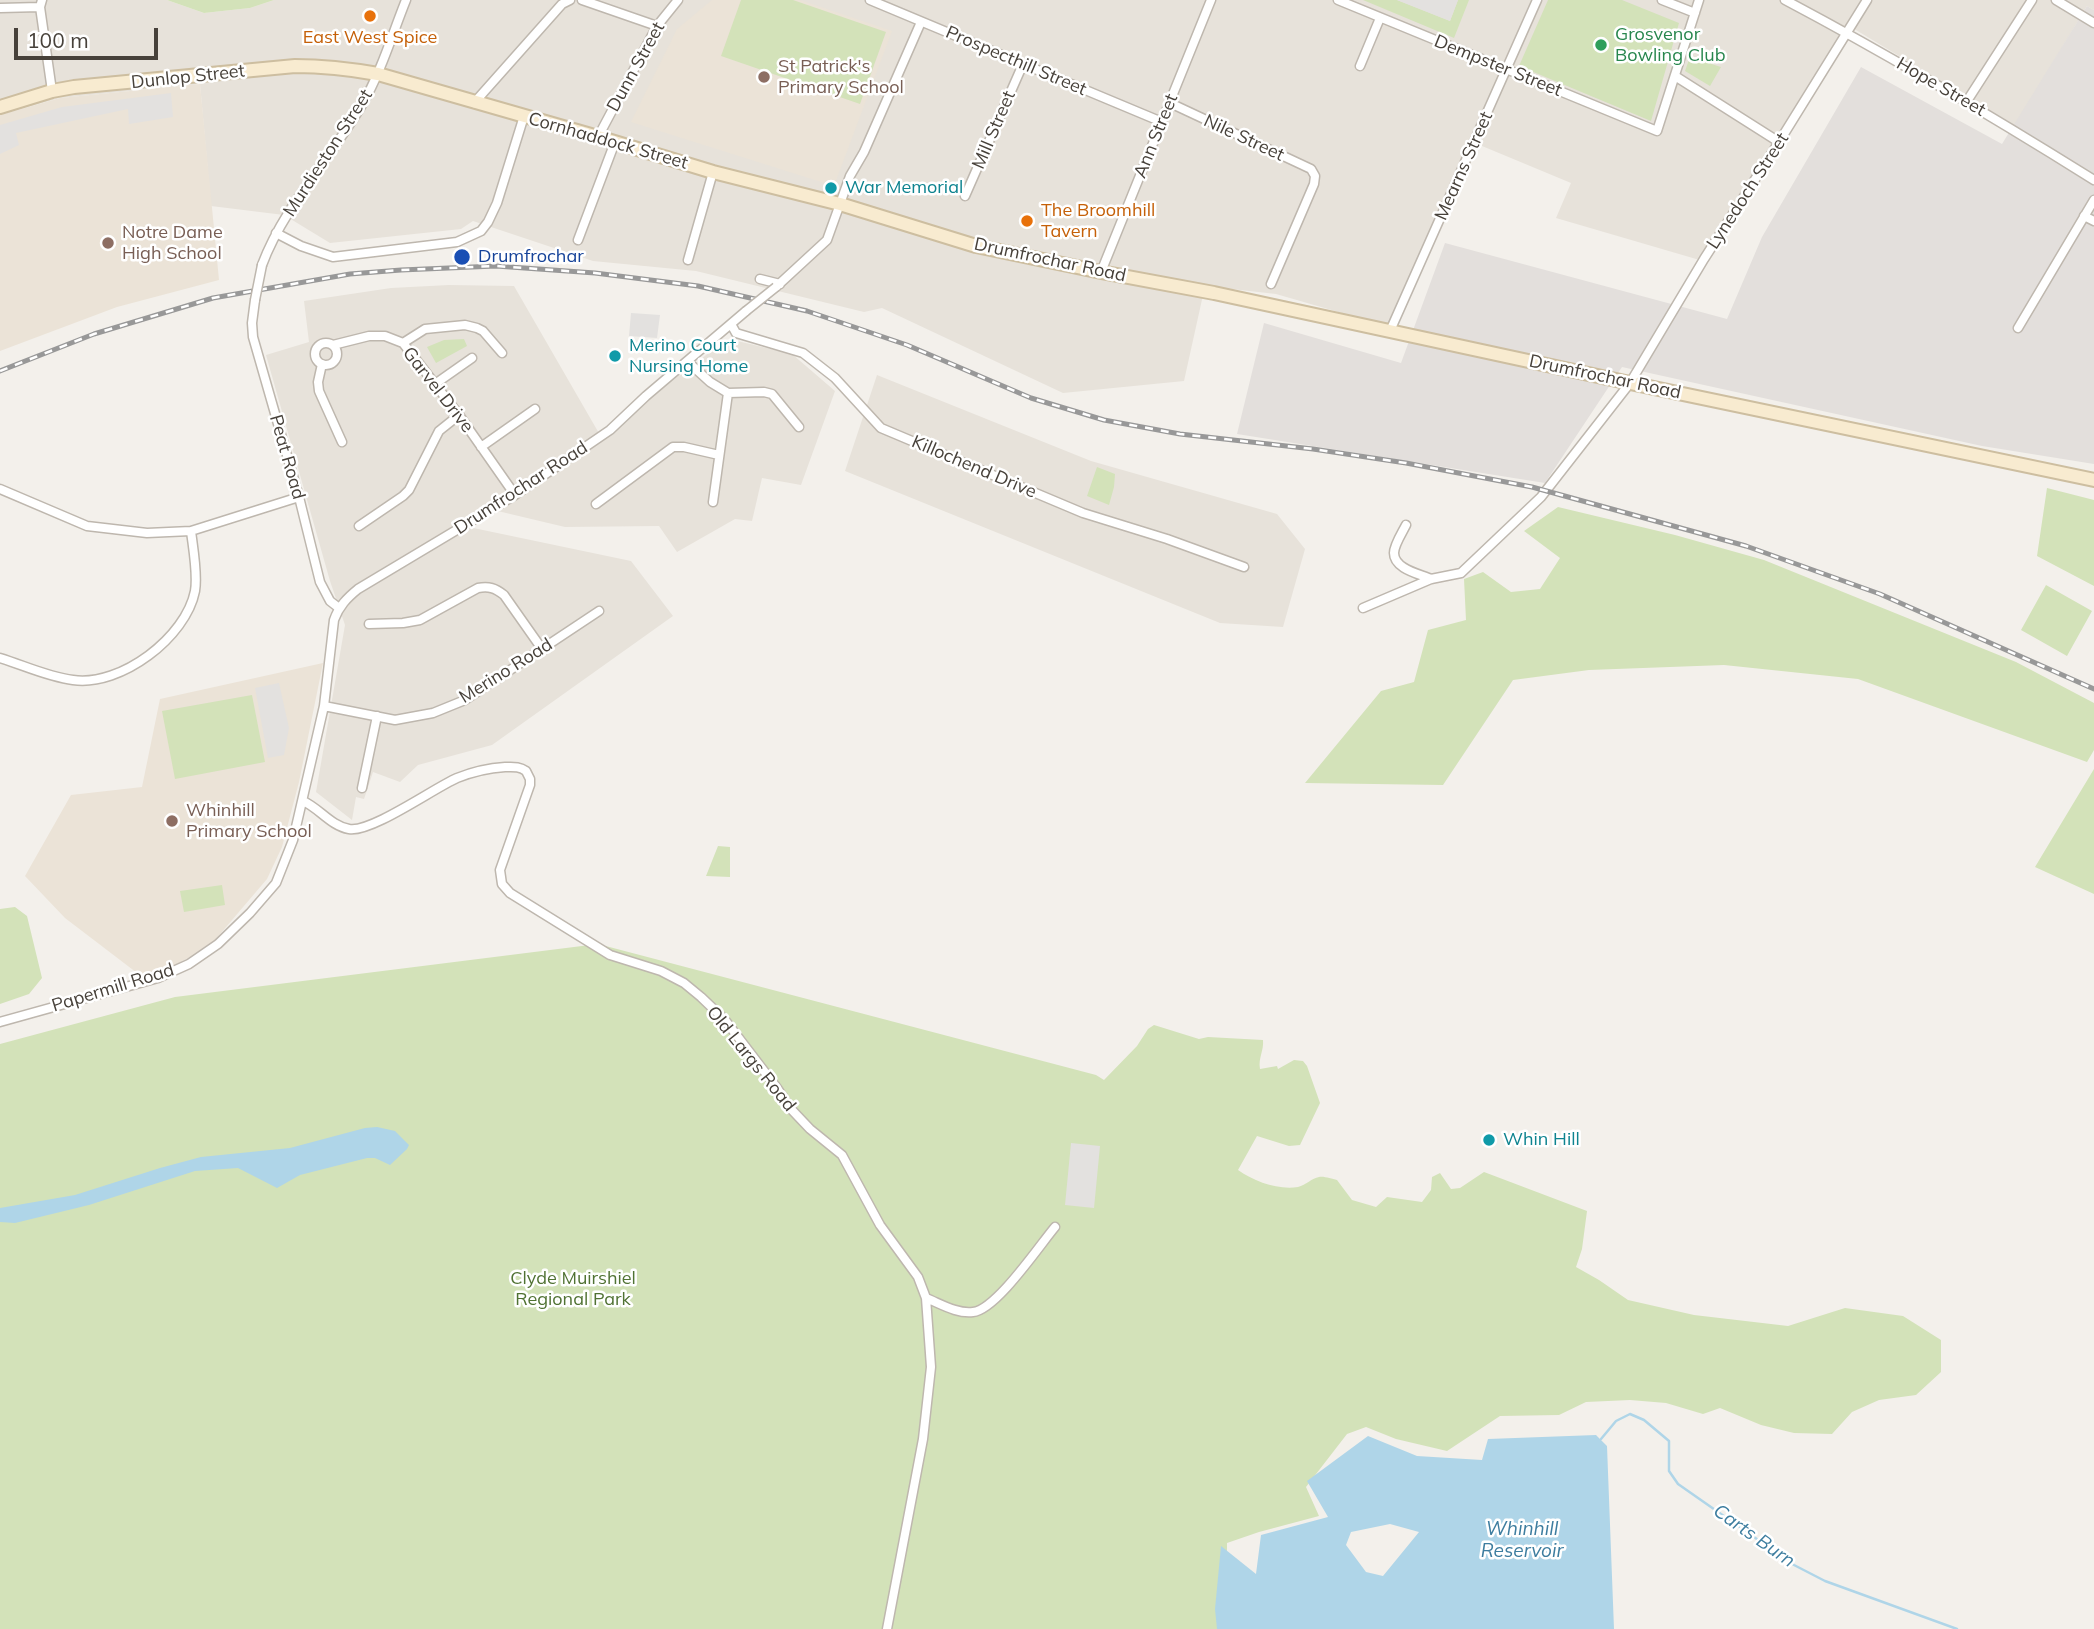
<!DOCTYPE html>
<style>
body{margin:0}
#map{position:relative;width:2094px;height:1629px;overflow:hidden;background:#f3f0eb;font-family:Mulish,sans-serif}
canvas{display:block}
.scale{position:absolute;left:14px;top:28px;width:144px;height:32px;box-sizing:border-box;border:4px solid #47413a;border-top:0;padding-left:9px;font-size:21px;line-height:24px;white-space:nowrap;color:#47413a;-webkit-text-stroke:5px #fff;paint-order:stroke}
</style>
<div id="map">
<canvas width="2094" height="1629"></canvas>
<div class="scale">100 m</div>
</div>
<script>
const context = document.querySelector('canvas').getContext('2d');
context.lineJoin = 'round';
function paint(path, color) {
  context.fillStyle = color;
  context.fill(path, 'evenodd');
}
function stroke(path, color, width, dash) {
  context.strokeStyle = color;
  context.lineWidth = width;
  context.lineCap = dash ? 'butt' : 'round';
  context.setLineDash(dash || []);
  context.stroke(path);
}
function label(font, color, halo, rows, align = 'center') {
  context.font = font + ' Mulish,sans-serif';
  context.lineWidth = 5;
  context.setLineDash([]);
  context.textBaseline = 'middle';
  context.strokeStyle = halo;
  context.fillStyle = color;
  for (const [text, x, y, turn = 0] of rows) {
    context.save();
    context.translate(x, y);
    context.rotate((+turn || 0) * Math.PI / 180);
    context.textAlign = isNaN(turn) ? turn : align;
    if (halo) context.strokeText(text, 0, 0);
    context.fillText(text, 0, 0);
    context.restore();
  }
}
paint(new Path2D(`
 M0,0H167L204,13L250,8L274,0H2094V10L2087,6L2015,126L1851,27L1703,261L1556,218L1571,183L1470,141L1387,326L1276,294L1205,286L1184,381L1063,393L882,308L864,312L696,271L593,261L473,221L461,229L330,243L284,215L211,206L200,84L60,98L0,115Z
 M449,285L514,286L600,435L722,343L733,340L792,354L835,391L801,485L762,478L752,521L735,519L677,552L659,526L565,527L485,508L459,525L631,561L673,616L492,745L418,765L400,782L373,772L364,799L356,797L352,820L316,792L345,625L330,581L266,355L309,342L304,301L391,288Z
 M877,375L1091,461L1277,514L1305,549L1283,627L1220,623L845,471Z`), '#e7e2da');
paint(new Path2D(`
 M2087,6L2094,10V464L1982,446L1622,367L1545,483L1237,434L1264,323L1401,363L1445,243L1727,319L1762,237L1861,67L2002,144Z`), '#e3dfdc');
paint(new Path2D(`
 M712,0H800L892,31L834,186L631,122L677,29Z
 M200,84L219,280L117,307L0,351V115L60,98Z
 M323,663L299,782L282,847L267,879L209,947L175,965L141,976L65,918L25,876L71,795L142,787L160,699Z`), '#ebe3d7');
paint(new Path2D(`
 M167,0H274L250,8L204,13Z
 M741,0H793L886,32L860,104L721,56Z
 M1363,0H1397L1450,21L1458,0H1469L1454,38Z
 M1548,0H1622L1679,23L1651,121L1519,66Z
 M1690,57L1721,67L1710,86L1685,71Z
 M464,339L467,346L436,363L427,347L444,340Z
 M1097,467L1115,474L1114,487L1109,505L1087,496Z
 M2047,488L2094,500V586L2037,556Z
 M1558,507L1675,535L1764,560L2016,662L2094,703V750L2087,762L1858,679L1724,665L1589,670L1513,680L1443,785L1305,783L1381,691L1414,682L1428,630L1466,620L1464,579L1483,572L1511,592L1540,589L1560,558L1524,531Z
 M2046,585L2092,611L2067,656L2021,630Z
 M252,695L265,762L175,779L162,711Z
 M2094,769V894L2035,867Z
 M718,846L730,847V877L706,876Z
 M222,885L225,905L184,912L180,891Z
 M15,907L27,916L42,978L29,994L0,1004V909Z
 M598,944L1096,1075L1104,1080L1137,1046L1148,1029L1154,1025L1199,1039L1208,1037L1263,1040C1264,1051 1258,1058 1260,1069L1277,1066L1278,1069L1294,1060L1303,1061L1307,1066L1320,1103L1300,1145L1289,1146L1257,1136L1238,1170C1255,1182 1278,1190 1298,1187C1306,1185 1312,1178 1319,1177C1324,1176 1332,1179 1337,1180L1352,1200L1376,1207L1387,1197L1422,1202L1431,1190L1432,1177L1440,1173L1451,1189L1460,1188L1484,1172L1587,1211L1582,1249L1576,1267L1599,1280L1628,1300L1694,1315L1788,1326L1845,1308L1903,1316L1941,1340V1372L1916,1395L1879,1400L1852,1412L1832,1434L1794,1433L1761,1425L1720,1408L1703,1414L1666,1403L1630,1400L1586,1402L1559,1415L1500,1416L1447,1451L1396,1439L1366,1427L1347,1434L1306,1487L1319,1516L1259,1532L1227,1543V1629H0V1044L175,997Z`), '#d3e2b9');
paint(new Path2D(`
 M1397,0H1458L1450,21Z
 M171,93L173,117L129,124L128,109L16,133L19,145L0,154V125L62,107Z
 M631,313L660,315L657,338L629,336Z
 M279,683L289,728L284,755L268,758L255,688Z
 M1071,1143L1100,1146L1094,1208L1065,1205Z`), '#e3e1df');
paint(new Path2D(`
 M377,1127L395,1131L409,1145L407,1149L390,1165L375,1158H367L300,1175L277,1188L238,1168L195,1171L89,1205L15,1223L0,1222V1208L75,1195L160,1168L201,1157L290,1148L365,1128Z
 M1596,1435L1607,1446L1614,1629H1217L1215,1609L1221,1546L1256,1574L1261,1535L1328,1517L1307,1481L1368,1436L1417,1456L1482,1460L1488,1439ZM1390,1524L1419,1532L1383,1576L1366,1572L1346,1545L1351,1532Z`), '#afd5e8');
stroke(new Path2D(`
 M1601,1439L1616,1421L1630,1414L1644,1420L1669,1441V1471L1678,1484L1794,1565L1825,1581L1957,1629`), '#afd5e8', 2.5);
const street = new Path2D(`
 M42,0L40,7L52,91
 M582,0L657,26
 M870,0L1162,122
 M1338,0L1657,131L1699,0
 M1662,0L1695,13
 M1785,0C1891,56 1993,117 2094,180
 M2056,0L2094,23
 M0,8L40,7
 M1360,66L1380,18
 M1675,76L1779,142
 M1967,101L2032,0
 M474,103L562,4L570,0
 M1170,103L1311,169L1315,176L1314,184L1271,284
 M598,137L657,26L678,0
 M965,196L1023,64
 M2084,216L2094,221
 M276,233L301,246L333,257L457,242L481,231L488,222L497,203L524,116
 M578,240L615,142
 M688,260L713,172
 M262,265C284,206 330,159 362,105C381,72 392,35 406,0
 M1101,272L1211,0
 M760,279L780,284
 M776,287L827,240L850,176L864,152L921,22
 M255,300L252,323L253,337L299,497L320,582L330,601L339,608
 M731,324L736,333L803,353L835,378L881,428L1083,513L1167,539L1244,567
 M2018,328L2094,200
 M1390,331L1537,0
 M315 354a11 11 0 1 1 22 0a11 11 0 1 1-22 0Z
 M403,343L425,329L465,325L477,328L483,331L502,353
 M333,345L369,336H385L403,343L459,415L515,495
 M688,362L710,382L728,393L764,392L772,394L799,427
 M322,364L318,382L319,391L342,442
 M435,384L472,358
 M481,447L535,409
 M0,489L87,526L147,533L191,531L299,497
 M713,502L728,393
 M596,504L673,447H684L719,455
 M1406,525C1402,533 1394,545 1394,553C1394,569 1420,574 1431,579
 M359,526L403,496L409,490L439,431L459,415
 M1363,608L1431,579L1461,573L1541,497L1630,383L1704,259L1779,142L1867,0
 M369,624L403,623L420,620L478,588C489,586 495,588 504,595L542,649
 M0,658C23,665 48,677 73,680C121,687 186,637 195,591C198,574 193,548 191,531
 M324,706L395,720L433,713L465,700L599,611
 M362,788L377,716
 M303,801C319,808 331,826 349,829C371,833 434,788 457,778C472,772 489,768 505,767C513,767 519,766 526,771L530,779V785L500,870L502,884L510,893L610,955L661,971L684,983L701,997L725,1020L777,1088L791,1109L810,1129L842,1155L880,1225L918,1277L926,1298L931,1367L923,1439L887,1629
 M0,1022L158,978L189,964L218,944L250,913L276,883L293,840L324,706L334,620C339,606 347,598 358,589L515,495L610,430L646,396L746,311
 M926,1298C941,1304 957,1314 973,1312C996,1310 1039,1246 1055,1227`);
const secondary = new Path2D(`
 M0,107L52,91L74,87L295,66C324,66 350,69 378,74L598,137L713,172L840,204L976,246L1101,272L1214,293L1630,383L2094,480`);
stroke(street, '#beb7ae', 11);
stroke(secondary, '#cdbea0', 16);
stroke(street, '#fff', 8);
stroke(secondary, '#f8ebd0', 12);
const rail = new Path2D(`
 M0,371L94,334L213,298L350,274L401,270L496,266L595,273L698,286L807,311L907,345L1031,398L1104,420L1180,434L1313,449L1406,463L1532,487L1746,546L1880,594L2094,689`);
stroke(rail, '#989898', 5);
stroke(rail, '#fff', 2.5, [8]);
const streetBridge = new Path2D(`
 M255,300L262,265
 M746,311L776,287`);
stroke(streetBridge, '#beb7ae', 11, []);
stroke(streetBridge, '#fff', 8);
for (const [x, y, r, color] of [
 [370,16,7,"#e8710a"],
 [1601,45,7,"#2e9e5b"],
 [764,77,7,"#8d6e63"],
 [831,188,7,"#0f9aa8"],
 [1027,221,7,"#e8710a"],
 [108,243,7,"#8d6e63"],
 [462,257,9,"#1a4fb4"],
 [615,356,7,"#0f9aa8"],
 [172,821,7,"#8d6e63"],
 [1489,1140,7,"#0f9aa8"]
]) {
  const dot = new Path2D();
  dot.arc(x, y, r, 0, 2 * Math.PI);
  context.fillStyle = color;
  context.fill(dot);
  stroke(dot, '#fff', 2.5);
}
label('18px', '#27864d', '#fff', [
 ["Grosvenor",1615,35],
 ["Bowling Club",1615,56]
], 'left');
label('18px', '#c56008', '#fff', [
 ["East West Spice",370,38],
 ["The Broomhill",1041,211,"left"],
 ["Tavern",1041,232,"left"]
]);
label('18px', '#47413a', '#fff', [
 ["Prospecthill Street",1016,61,23],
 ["Dempster Street",1498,66,22],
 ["Dunn Street",636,67,-61],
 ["Dunlop Street",188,77,-6],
 ["Hope Street",1941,87,30],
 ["Mill Street",994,130,-67],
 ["Ann Street",1156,136,-68],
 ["Nile Street",1244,138,25],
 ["Cornhaddock Street",608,141,16],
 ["Murdieston Street",328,153,-57],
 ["Mearns Street",1464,166,-66],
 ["Lynedoch Street",1748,191,-57],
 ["Drumfrochar Road",1050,260,12],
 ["Drumfrochar Road",1605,377,12],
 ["Garvel Drive",438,390,52],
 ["Peat Road",287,457,74],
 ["Killochend Drive",974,467,23],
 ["Drumfrochar Road",521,488,-33],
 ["Merino Road",506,671,-32],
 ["Papermill Road",113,988,-17],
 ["Old Largs Road",751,1059,51]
]);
label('18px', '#785e54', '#fff', [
 ["St Patrick's",778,67],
 ["Primary School",778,88],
 ["Notre Dame",122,233],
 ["High School",122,254],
 ["Whinhill",186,811],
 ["Primary School",186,832]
], 'left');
label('18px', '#0d838f', '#fff', [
 ["War Memorial",845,188],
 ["Merino Court",629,346],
 ["Nursing Home",629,367],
 ["Whin Hill",1503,1140]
], 'left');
label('18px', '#164399', '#fff', [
 ["Drumfrochar",478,257]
], 'left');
label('18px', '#507233', '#fff', [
 ["Clyde Muirshiel",573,1279],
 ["Regional Park",573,1300]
]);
label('italic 19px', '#3d7d9f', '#fff', [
 ["Whinhill",1522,1529],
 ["Reservoir",1522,1551],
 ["Carts Burn",1754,1536,35]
]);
</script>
